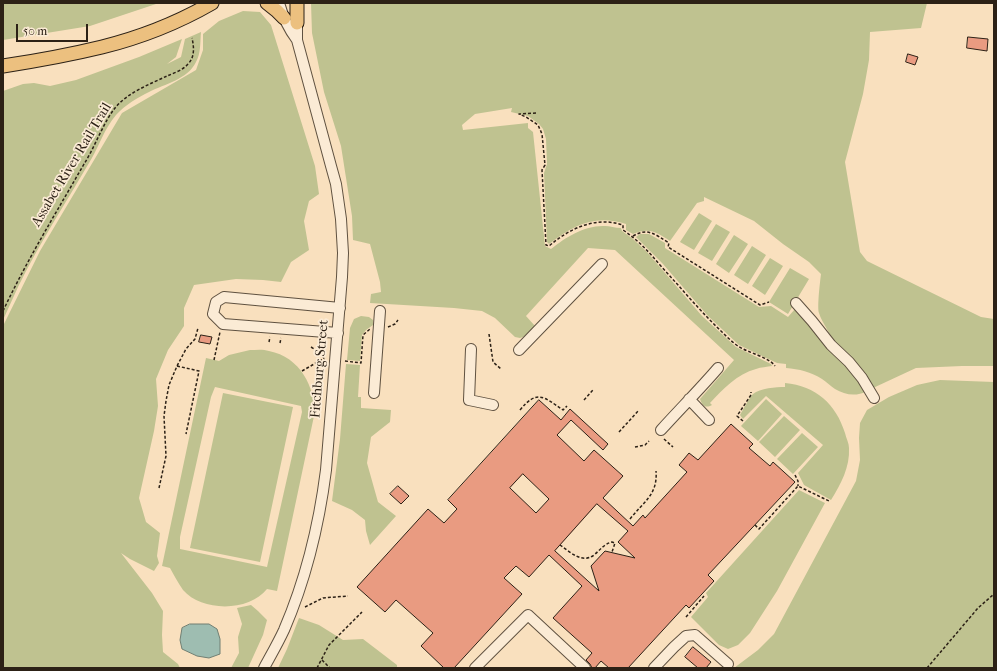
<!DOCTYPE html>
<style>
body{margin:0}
#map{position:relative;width:997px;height:671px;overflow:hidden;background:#f9e0be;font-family:"IM FELL French Canon",serif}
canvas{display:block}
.frame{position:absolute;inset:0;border:4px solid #2c2116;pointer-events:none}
.scale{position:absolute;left:16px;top:24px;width:72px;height:18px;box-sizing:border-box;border:2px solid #2c2116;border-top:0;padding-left:5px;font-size:12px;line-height:14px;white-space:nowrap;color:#2c2116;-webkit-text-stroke:3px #fbebd5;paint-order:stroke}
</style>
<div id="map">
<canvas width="997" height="671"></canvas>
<div class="frame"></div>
<div class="scale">50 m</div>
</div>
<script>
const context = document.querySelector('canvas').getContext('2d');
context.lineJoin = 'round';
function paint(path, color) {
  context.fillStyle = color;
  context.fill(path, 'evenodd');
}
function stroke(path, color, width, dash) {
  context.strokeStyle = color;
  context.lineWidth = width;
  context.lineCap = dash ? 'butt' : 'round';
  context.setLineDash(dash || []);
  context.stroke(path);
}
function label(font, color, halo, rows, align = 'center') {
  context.font = font + ' "IM FELL French Canon",serif';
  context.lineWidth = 3.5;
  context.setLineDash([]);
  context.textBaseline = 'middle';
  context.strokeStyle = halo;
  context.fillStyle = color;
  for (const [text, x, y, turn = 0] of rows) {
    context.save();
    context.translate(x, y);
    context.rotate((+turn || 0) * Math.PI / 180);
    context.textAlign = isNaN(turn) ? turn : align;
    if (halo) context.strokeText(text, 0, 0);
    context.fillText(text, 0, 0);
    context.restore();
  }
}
paint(new Path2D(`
 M3,3H159L90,26L3,40Z
 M311,3H927L921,28L870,32L869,60L863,94L845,162L860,252L867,261L981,317L994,319V366H962L916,368L873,388L832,342C830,331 822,323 819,313C817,307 820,282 821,274L809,262L783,244L754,221L704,197V201L697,203L670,241C657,232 649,227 633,234L626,230V224C595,214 574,225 549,244L547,242L544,173L547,164L546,139L543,129L539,124L528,116L511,112L512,108L475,114L462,125L463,130L528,123V128L533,132L545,246L551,249C566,237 585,225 605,226C610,226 615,228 621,228L622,231L633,239L647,252L702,316L736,347L771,364L772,366C767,367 761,367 756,369C737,374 723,389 710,403L712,405C705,409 702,405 700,399L734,360L615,250L588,248L526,316L535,326L526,336L520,338L515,337L495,318L482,311L454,308L370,303L371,294L381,292L380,282L370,244L353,240L352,216L341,146L324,92L312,33Z
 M243,11L260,12L271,25L315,166L319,194L309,201L304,221L309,250L291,262L281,282L263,280L236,279L194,285L184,308V326L168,350L156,379L158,406L154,431L139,498L146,522L160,533L157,556L159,563L154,571L130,559L121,553L152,593L163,611L162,635L163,652L178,664L180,668H3V326L40,251L122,113L196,70L203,50V34L219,21Z
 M201,32C200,42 201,53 196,62C188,79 165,84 149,92C137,98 125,105 116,115C104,129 99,147 89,163C65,204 39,244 18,287C13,298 8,309 3,320V91L23,84L34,83L50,86L76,80L139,57L182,39L176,57L167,64L181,57L185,39Z
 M699,213L712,221L694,250L680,242Z
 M716,224L730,232L712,261L698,253Z
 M640,234H649L665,243V248L759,307L771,306L788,317L795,309L829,348L845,363L867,391C856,397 845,395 835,389C830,386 827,382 822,379C811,372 799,369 786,368V364L777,363L739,345L708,316L663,264L636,237Z
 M734,235L748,244L729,273L716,264Z
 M752,246L766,255L748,284L734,275Z
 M770,258L783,266L765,295L752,286Z
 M790,268L809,279L788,314L769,302Z
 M361,316L369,317L373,320V325L366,330L362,335L360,361L347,360L350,328L354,319Z
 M250,350C256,350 263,349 269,351C300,357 316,387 314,416L277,591L267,589C249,612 202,612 183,590C178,583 174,575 170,568L162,566L206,358L219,361L229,355ZM215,387L301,406L302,412L267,567L180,549V537L211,397Z
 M346,364L360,365L358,397H361V408L391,410L390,422L371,437L367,463L378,502L396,516L370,545L366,531L365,520L352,510L332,501L340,439Z
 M940,380L994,382V668H734L758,650L774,634L856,481L860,460L859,438L860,423L867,410L889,397L917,385Z
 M785,383C816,386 836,404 845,433C846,438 849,443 849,448C850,467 841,484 831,500L804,485L798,473L823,445L766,396L743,419L740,415C743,410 749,398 753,394C760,388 776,387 785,387Z
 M223,393L293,407L260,562L190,548Z
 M766,399L782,414L758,441L741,426Z
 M784,416L800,430L775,457L759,442Z
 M802,433L818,447L793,474L777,459Z
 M799,490L825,503L777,591L750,633L738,645L728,649L719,645L691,617L708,597L706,593Z
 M251,605L258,611L267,620L263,635L248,668H231L239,653L238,637L242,624L237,608Z
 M299,618L319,625L343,640L363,639L397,665V668H278L287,649Z`), '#bfc290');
const water = new Path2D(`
 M190,624H209L217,629L220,639V654L209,658L197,656L182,649L180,640L182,628Z`);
paint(water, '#9ebdb1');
stroke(water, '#707f73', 1);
const building = new Path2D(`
 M968,37L988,39L987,51L967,48Z
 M908,54L918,57L915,65L906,62Z
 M201,335L212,337L210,344L199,342Z
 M539,400L561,420L570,409L608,444L603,450L571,420L557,435L584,461L594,450L623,476L603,498L633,526L643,515L645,518L687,472L679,465L689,453L698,460L731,424L753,444L749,448L770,466L773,462L795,482L708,575L714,581L689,608L686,605L628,668H609L601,661L595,668H592L590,664L586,660L592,653L553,618L582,586L549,555L529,577L516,566L504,578L522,594L454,668H444L421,646L433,633L396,600L385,612L357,587L428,509L444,523L457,509L448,500ZM523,474L549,499L536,513L510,488ZM597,504L628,531L618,542L635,558L605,551L591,566L599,591L555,551Z
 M398,486L409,496L401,504L390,494Z
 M693,647L711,662L706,668H698L685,657Z`);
paint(building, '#e99b81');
stroke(building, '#2c2116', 1);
const minor = new Path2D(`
 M279,3C283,17 288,28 297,40
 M796,303L812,321L831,345L849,362L862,378L874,398
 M338,333L223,324L213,314L216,302L224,297L340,308
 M471,349L469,400L493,405
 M519,350L602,264
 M374,393L380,311
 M689,399L709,420
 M661,430C680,409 700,389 718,368
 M264,668C271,655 278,643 284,630C306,579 319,525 326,470L342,277L343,253L341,219L336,184L331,166L297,40V23L296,17
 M475,668L528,615L585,668
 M654,668L674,647L686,636L695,635L728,664`);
const major = new Path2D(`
 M267,3L277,11L284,18
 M297,23V3
 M3,66C36,61 69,55 102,47C138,38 179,22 212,3`);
stroke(minor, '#5f5140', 12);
stroke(major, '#2c2116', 15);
stroke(new Path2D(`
 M536,113L519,114L526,117L538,125L542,134L545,165L542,170L546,245L549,246C570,228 596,216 623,225V230C638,240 648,251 660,265C681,288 700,311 722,332C727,337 732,342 738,346C748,353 769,357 775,366
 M633,236C648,227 656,235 669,243L668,247L760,305L769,302
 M3,311C27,260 56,213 84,164C95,147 103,123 115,108C127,93 150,84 167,76C174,73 183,70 188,64C195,57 194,47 192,38
 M388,327L395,324L398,320
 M489,334L493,362L501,369
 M269,342L270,337
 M280,343L281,338
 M311,347L321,353L325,360
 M214,360L220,332
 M345,361L361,363L363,335L370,329
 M177,366L199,371L186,434
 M302,371L321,360H325
 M584,400L593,390
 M520,410C537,389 544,397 563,410L567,406
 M743,421L737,416L751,395V392
 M619,432L639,410
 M664,439L673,447
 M635,447L645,445L649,441
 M795,475L798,481V486
 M159,488L166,456L164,416L166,401L169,385L177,366L186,349L195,339L198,328
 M630,519C643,502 658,495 656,471
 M755,525L759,529L798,486L829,501
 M560,545C570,552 582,564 594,555C600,550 604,544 612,542L615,543L612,552
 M305,607L323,598L348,596
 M686,617L704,596
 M322,660L330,668
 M317,668L329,645L362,612
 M927,668L978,608L994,594`), '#2c2116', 1.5, [3, 2]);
stroke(minor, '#fbebd5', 10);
stroke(major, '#ecc07f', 13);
label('14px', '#2c2116', '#fbebd5', [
 ["Assabet River Rail Trail",72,165,-59],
 ["Fitchburg Street",320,369,-85]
]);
</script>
